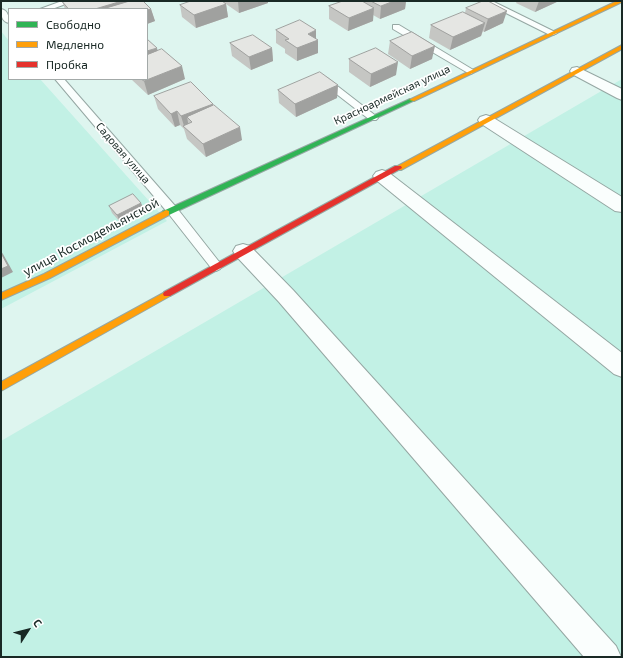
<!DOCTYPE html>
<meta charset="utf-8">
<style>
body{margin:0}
#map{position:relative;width:623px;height:658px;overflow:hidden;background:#def5ef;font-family:"Exo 2",sans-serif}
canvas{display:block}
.frame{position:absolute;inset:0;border:2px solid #192925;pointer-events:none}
.legend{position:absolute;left:8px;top:8px;width:140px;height:72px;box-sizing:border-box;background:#fff;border:1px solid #a3a9a8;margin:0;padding:5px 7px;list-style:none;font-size:12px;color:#192925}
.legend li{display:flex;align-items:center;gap:8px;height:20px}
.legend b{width:20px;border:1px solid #a3a9a8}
.north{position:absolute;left:8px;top:610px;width:40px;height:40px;-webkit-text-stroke:3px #fff;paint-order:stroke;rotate:54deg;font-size:11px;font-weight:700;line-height:16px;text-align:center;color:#192925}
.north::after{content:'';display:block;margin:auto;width:14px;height:18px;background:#192925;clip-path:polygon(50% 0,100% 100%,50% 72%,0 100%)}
</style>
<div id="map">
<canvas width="623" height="658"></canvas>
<div class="frame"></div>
<ul class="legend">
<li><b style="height:5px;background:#30b455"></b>Свободно</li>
<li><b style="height:5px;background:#ff9f0a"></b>Медленно</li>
<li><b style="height:5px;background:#e5322d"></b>Пробка</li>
</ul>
<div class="north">С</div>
</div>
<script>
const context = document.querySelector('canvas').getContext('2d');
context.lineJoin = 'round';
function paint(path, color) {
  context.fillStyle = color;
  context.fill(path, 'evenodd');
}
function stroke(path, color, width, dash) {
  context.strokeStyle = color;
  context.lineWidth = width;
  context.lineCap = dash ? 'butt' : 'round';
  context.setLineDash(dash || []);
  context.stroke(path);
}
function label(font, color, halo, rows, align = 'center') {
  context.font = font + ' "Exo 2",sans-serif';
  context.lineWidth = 3.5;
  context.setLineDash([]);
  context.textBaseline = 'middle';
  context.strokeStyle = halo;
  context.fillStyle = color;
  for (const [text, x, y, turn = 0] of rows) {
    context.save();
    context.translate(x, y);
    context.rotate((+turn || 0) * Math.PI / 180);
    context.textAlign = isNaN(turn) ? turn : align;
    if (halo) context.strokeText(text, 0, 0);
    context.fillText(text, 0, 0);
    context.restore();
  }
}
paint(new Path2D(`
 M1,31L9,41V79H40L167,221L1,309Z
 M622,79V657H1V441Z`), '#c2f1e5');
const lane = new Path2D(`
 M62,1H74L52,9H40Z
 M482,1H492L557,33L553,35H550Z
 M1,9C8,10 9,17 9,23C2,22 1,15 1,9Z
 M393,25H399L475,71L471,74L468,73L393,29Z
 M324,77L327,78L376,116L378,118L376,120H370L321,82L320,80Z
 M55,79H64L176,207L220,263L222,266L220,269L216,271L212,269L168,213Z`);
const street = new Path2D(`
 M577,67L622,89V100L617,98L572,74L570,71L572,68Z
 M486,115L492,117L622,197V212L615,211L480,123L478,120L480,117Z
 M382,170L388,172L622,353V377L614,374L376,180L373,176L376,172Z
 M243,244L250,246L293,290L616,646L621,657H584L279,302L236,256L233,251L236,246Z`);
const fast = new Path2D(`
 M410,99L415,100L169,215H163L162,213L163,211Z`);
const slow = new Path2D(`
 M617,1H622V2L414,101L409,100Z
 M622,45V49L401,170H395L394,168Z
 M166,210L169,211V215L50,278L1,300V293L44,274Z
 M167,291L170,292L171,294L170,296L1,391V382Z`);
const jam = new Path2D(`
 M395,166H401L402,168L170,296H164L163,294L164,292Z`);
stroke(lane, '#95a7a3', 2);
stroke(street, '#95a7a3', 2);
stroke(fast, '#95a7a3', 2);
stroke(slow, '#95a7a3', 2);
stroke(jam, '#95a7a3', 2);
paint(lane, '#fafefd');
paint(street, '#fafefd');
paint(fast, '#30b455');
paint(slow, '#ff9f0a');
paint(jam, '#e5322d');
paint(new Path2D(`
 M62,1H145L143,2L151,9L155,21L147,24V9H65Z
 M224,1H268V3L239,13L226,4L228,17L196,28L182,17L180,5L224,3Z
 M343,1H406L405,9L380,19L373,15V21L348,31L329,19V6Z
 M517,1H559L535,12L516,3Z
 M466,8L503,23L484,32L483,31L481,36L450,50L429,38L431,25L465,13Z
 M276,30L316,38L318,53L297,61L285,53V49L276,43Z
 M390,41L432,59L410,69L388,54Z
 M230,43L272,48L273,61L251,70L232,56Z
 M158,51L185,79L148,95L131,79H147Z
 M349,59L396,75L370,87L349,72Z
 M338,85L337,98L296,117L279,103L278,90Z
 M154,96L214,106L242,140L206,157L187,139L184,129L180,125L175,127L158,109Z
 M141,203L144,210L120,222L112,213L109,206Z`), '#c5c6c3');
paint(new Path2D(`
 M122,1H131L133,9H95Z
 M238,1H268V3L239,13Z
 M394,1H406L405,9L380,19L381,6Z
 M539,1H559L535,12Z
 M226,4L228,17L196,28L194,15Z
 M374,8L373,21L348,31L349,18Z
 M151,9L155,21L147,24V10Z
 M507,11L503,23L484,32L488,19Z
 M485,23L481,36L450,50L453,37Z
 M316,30V41L318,40V53L297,61V48L308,34Z
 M435,46L432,59L410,69L412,56Z
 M157,48L160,61L147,66V51Z
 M272,48L273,61L251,70L249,57Z
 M398,62L396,75L370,87L371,74Z
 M182,66L185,79L148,95L144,81Z
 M338,85L337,98L296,117L295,104Z
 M213,104L216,117L192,122L187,117L189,128L184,126L181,116Z
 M177,111L180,125L175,127L171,114Z
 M240,127L242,140L206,157L203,144Z
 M141,203L144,210L120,222L117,215Z
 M1,251L3,254L13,272L1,278Z`), '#a0a19f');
const building = new Path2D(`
 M62,1H122L95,9H69Z
 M130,1H143L151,9L147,10V9H103Z
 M191,1H222L226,4L194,15L180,5Z
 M343,1H362L374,8L349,18L329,6Z
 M371,1H394L381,6Z
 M483,1H488L507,11L488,19L466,8Z
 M463,12L485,23L453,37L431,25Z
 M300,20L316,30L308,34L318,40L297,48L285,40L289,39L276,30Z
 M412,32L435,46L412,56L390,41Z
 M253,35L272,48L249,57L230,43Z
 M147,39L157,48L147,51Z
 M376,48L398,62L371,74L349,59Z
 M162,49L182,66L144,81L141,79H147V55Z
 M320,72L338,85L295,104L278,90Z
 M191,82L213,104L181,116L177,111L171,114L154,96Z
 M214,105L240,127L203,144L183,126L192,122L187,117Z
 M133,194L141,203L117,215L109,206Z
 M1,253L8,266L1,269Z`);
paint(building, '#e5e6e3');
stroke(building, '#a0a19f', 1);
label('11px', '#192925', '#fff', [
 ["Красноармейская улица",392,95,-25],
 ["Садовая улица",123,153,49]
]);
label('13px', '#192925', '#fff', [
 ["улица Космодемьянской",91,237,-28]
]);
</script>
